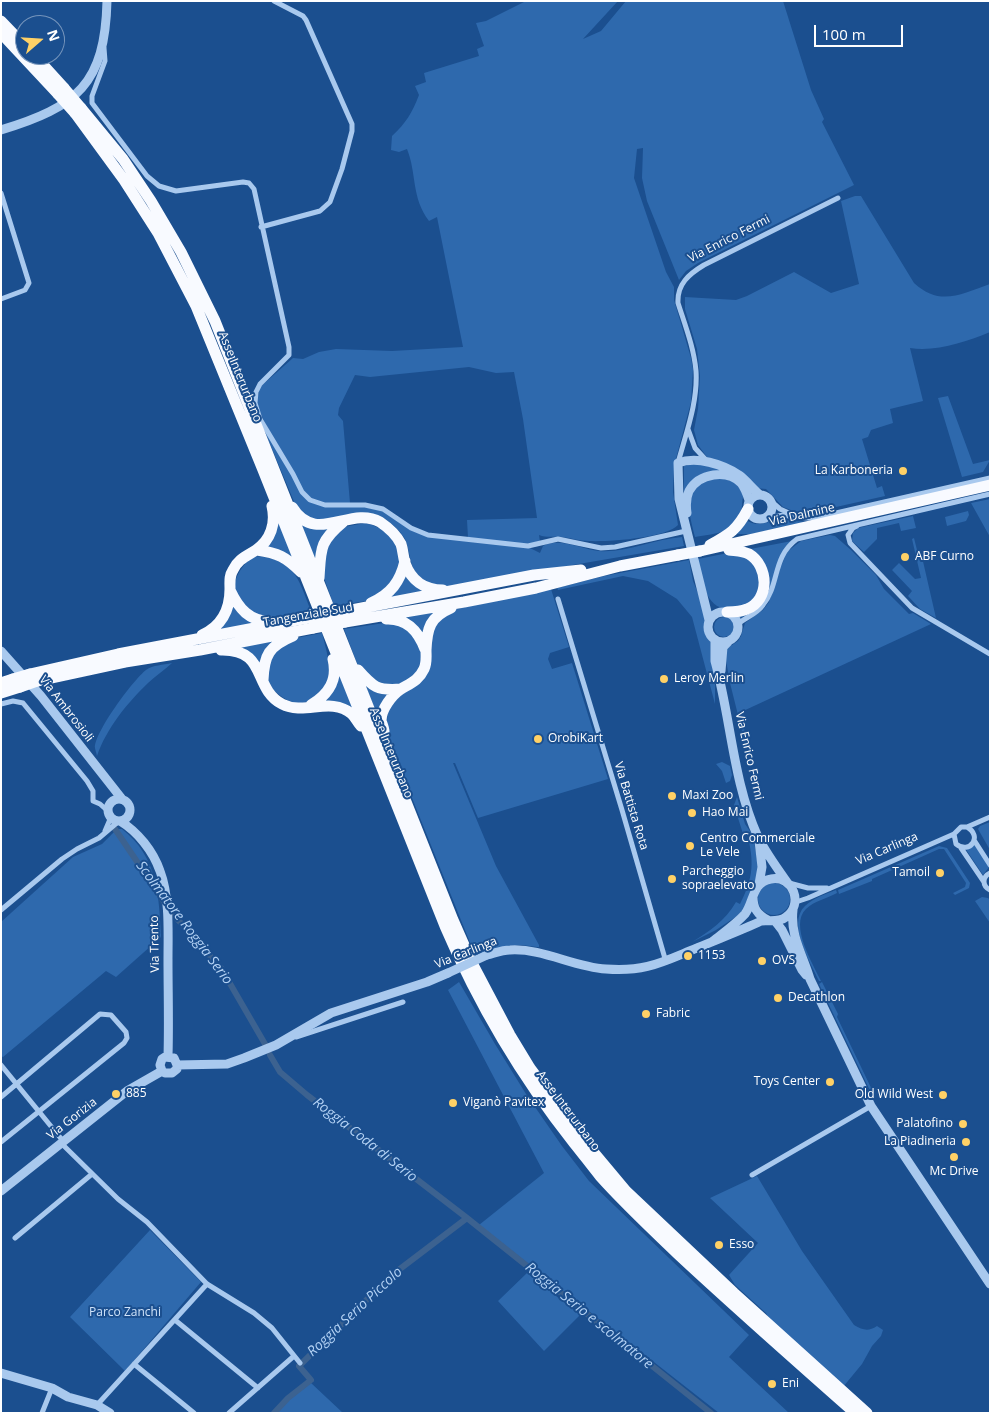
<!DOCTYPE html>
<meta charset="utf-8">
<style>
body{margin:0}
#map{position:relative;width:991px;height:1414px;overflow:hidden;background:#1b4f8f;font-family:"Open Sans",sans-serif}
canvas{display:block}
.frame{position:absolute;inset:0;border:2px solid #fff;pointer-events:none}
.north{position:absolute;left:15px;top:15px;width:50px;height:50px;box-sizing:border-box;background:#1b4f8f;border:1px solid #7695bc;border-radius:50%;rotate:71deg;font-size:14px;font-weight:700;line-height:20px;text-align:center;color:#fff}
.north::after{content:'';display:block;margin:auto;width:18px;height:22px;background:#ffd166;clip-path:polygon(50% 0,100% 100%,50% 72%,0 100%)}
.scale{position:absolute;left:814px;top:25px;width:89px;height:22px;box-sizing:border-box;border:2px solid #fff;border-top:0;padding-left:6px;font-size:15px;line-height:18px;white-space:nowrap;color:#fff;-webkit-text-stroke:4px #1b4f8f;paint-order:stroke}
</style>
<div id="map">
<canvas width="991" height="1414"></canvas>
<div class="frame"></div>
<div class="north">N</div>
<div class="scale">100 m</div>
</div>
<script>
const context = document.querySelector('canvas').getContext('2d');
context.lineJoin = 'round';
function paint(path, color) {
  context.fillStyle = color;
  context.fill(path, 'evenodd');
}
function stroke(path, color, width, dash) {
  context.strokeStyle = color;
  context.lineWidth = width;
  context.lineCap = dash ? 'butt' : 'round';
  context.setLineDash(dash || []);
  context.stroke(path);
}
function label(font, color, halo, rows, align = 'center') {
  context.font = font + ' "Open Sans",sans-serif';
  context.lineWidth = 4;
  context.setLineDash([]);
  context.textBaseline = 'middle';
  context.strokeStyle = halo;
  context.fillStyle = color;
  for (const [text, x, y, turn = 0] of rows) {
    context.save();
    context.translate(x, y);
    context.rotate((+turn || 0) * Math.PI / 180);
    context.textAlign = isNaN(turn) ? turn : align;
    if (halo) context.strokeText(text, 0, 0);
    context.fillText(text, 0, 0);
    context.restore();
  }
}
paint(new Path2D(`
 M526,1H618L583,39L601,31L626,1H783L811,90L824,119L822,122L854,185L698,263L686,271L679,280L647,201L642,178L643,148L637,149L634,178L666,272L674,287V300L691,358L693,369L691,402L674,466L673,492L678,525C667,538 607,542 589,541C580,541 571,538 562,537C554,536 547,538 539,535L540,542L528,544L468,538L467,520L537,518L523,419L514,372L496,373L469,367L370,377L355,375L339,408L338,415L343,421L350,503C332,504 316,506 303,491L265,423L257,405L259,388L293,358L303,359L319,352L336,349L392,351L463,347L437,217L429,221C411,197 417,174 407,149L399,152L391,150L392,136C406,123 412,113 419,95L415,86L426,82L424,73L479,56L477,49L484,46L476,23L486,21Z
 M855,196H861L914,283C940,307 961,294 990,284V332C966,342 936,352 910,348L923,401L890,409L893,423L871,430L868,437L862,439L877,488L882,486L885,496L836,507L796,512L783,507L766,489L755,488L707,457L698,445L694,430L698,409L700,376L697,349L685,309V297L736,300L747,296L794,272L831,293L859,284L841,201Z
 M948,396L973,464L990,460L983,472L962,477L938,398Z
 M262,425L310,502L365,507L383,511L427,536L528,547L540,553L543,546C558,537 582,549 599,551C627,553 654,539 682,537L684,546L444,587C438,585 430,585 425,582C409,573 411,553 405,539C400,531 393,524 385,519L331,521L308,518L295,504Z
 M696,463L721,469L719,472L706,474L684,501V466Z
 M717,477L735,482L744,494C741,502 743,509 740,517C734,534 710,534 695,537C691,520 683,498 698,485C703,481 711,479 717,477Z
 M990,499V537L971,503Z
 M968,511L969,515L966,521L947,526L945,517Z
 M276,516L295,563L263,548Z
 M913,516L916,528L901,531L899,523L877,528V539L864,552L852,541L853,533L858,528Z
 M778,519L794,521L810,522L751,534H737L746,520C757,528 767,522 778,519Z
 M300,520L330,527L316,565Z
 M365,523C383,527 398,539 400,558C400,565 396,575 394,582L366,601L334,606L323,575L325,548L344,527Z
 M830,535L835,536L851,550L876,575L884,589L909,614L913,613L931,624L741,712L751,767L730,683L725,655L726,649L738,641L741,636L745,623L763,610L769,602L782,563L788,551L801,541Z
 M914,538L919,558L922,557L936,618L920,609L908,596L912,591L892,570L899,563L915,579L921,578L912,539Z
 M792,541C781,565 767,608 740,618L738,614L768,585L745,550Z
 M733,552L749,556L763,580L752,603C745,605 736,609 729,609C704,609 702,577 698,559Z
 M253,556C295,558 298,578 311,611L266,619C258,615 243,609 238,602C227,586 241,566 253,556Z
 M689,560L693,581L707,615L705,626L706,635L711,641L715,680V704L692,617L677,599L648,581L623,576L558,590L557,588L604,576Z
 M405,570L429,591L387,599Z
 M551,589L569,647L550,653L548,659L552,669L572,663L608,779L478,818L455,763H453L496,866L539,945V947H537L522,945L506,946L475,955L388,738C384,704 392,701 419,683L436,622L452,610Z
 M231,602C237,615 246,618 258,624L216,632C227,624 229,616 231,602Z
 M438,609L425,641L402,616Z
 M714 627a10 10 0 1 1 20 0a10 10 0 1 1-20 0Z
 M391,622L407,627L421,646V667L403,685L381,686L358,666L344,629Z
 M322,633C325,645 333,671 328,683C326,687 320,691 317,694C299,713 283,699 268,685V666L271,656L291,639Z
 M276,639L261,671L232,647Z
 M172,663C165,670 155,676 148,683C128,702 106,729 97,756C97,755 95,749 95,748C94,733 133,680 146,670C153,665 163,665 172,663Z
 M338,668L357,715L325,702Z
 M365,685L391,693L379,719Z
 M722,762L730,766L732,775L730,781L726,783L722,771L716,764Z
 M737,797L745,824L752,834L754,841L758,866L757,879L749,894L746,907L737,916L716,930L692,942C710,931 725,921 736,902L740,904C754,877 754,861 747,833L743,834L734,805Z
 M990,822V850L978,829L980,826Z
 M117,829H122C158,857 159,896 161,937L116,977L106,971L3,1057L1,1056V922L73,857L102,844Z
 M974,840L989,867L983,875L965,848Z
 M939,846L947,848L970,883L969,888L955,895L953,893L965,887L966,883L944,849H939L872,879V881L839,894L838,890Z
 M758 899a16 16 0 1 1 32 0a16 16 0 1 1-32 0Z
 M836,890L837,893C828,898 814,901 806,909C789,925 813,964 821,981H819C811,963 786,924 805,906C813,898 826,894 836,890Z
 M982,897L988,898L990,900V923L975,901Z
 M459,982L495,1044L526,1094L562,1146L589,1181L749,1335L729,1357L789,1413H719L479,1225L544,1173L448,990Z
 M822,982L838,1014L837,1017L875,1096L873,1097L819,984Z
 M757,1176L802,1251L854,1325C863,1330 868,1332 877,1326L883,1330L881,1336L872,1346L862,1364L843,1387L769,1319L766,1313L735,1285L729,1275L758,1243L710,1198Z
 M150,1230L201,1282L125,1371L70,1317Z
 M527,1273L580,1315L544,1351L498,1301Z
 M311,1383L343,1413H277L289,1400Z`), '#2e69ad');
stroke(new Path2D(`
 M115,829L171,912L221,968L265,1044
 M270,1055L280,1072L307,1095L467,1218L711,1413
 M274,1413L288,1398L311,1380L299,1366L392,1275L467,1218`), '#3c6290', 6);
stroke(new Path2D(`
 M104,48L105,61L92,96V103L147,176L159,186L176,191L243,182L249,183L254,189L289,347V355L260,384L256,392L255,403L260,419L293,474L302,492L310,500L325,505H365L383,509L411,528L428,535L528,546L558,539L601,548L615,547L686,531
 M1,193L29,283L25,290L1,299
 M261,227L320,211L330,202L342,169L352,131V124L306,20L303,16L274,1
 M688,429L695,448L706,460
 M678,463C686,433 698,402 696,371C694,348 685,325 678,303C677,284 689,274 704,265L838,198
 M772,502L780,509L791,514
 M766,518C783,512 797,519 814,518L990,478
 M857,526L853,528L848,535L850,543L912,608L990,654
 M558,599L622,810L666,962
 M738,624C746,617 757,614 763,605C780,584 772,557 797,539L990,494
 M1,704L13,701L23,703L87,781L93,791V801L100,804L109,812
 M105,831L111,817
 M954,834L956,844C970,855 983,836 967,827
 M974,840L990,865
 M961,848L984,882
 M990,873C982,877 982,886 990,890
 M789,883L808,888H827
 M796,902L808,898L954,834L961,827H967L990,817
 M1,910L62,859L77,849L99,838L119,821
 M296,1037L403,1002
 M1,1065L63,1141
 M1,1097L100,1014L111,1015L126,1032L127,1038L124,1043L1,1142
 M61,1143L118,1199L147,1222L207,1284L254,1313L272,1328L300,1363
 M752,1175L871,1106
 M15,1238L92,1174
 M175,1320L258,1388
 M134,1364L194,1413
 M97,1405L207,1284
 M42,1413L52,1388
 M229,1413L294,1356`), '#a9c9ee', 5);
stroke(new Path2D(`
 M1,130C77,107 105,84 107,1
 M748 507a12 12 0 1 1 24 0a12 12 0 1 1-24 0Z
 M687,513C686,506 686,498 689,491C699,473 727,469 741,483C745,488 747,494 749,500
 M708 627a15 15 0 1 1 30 0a15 15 0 1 1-30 0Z
 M709,620L679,499L678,463C697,456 722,464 739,475C746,480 752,488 759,494
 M715,640V661C731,719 733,782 758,837C766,853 777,868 787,882
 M1,651L41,696L122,799
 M721,671L723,647L728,642
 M108 810a11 11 0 1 1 22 0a11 11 0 1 1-22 0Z
 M120,821C138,832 153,851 160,871C170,897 168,933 168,959C168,992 169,1024 168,1056
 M759,841L762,867L759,884
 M753,897C753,908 757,915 768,920
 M793,910C790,936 803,955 810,979L871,1106L990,1284
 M775,921L782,930L802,970L806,975
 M487,955C495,953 502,950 510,950C543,948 573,967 606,969C646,972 662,962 697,948C718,939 740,931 761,921C769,920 779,923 786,917C804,904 793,875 771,879C752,882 754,902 745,914C736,924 723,933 713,941
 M177,1065L227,1064L244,1058L276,1045L331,1013L427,982L448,973
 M162,1071L160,1065L162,1059L165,1057L174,1058L177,1065
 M162,1071L165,1073H172L177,1069V1065
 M1,1191L127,1091L162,1071
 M1,1373L52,1388L68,1397L97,1405L110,1413`), '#a9c9ee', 9);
stroke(new Path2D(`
 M1,21L25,46
 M1,33L58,94
 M34,55L64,88
 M81,108L123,159L151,201L181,252L215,321L453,920L471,961L510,1035L530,1068L585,1142L626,1191L734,1293L867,1413
 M75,113L124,180L158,233L196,306L263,470L445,926C478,1003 521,1076 574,1143C583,1154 591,1165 600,1176C625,1204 653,1230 680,1256C737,1309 796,1361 855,1413
 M292,507C316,546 350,505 380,522C389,528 396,534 401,544C403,550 403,556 405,563C411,580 424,590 443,590
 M710,545C730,534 737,530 748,509
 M257,550C278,553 286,557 301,572
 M700,551L990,485
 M319,578C321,549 319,542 343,522
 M230,590C239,609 249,621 271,622
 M371,603C391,594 400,582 405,561
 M341,612L534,575L581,570
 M727,612C733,612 741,612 747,609C770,600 769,566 749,554C743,551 736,551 729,550
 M386,619C407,618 418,631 425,649
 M345,622L464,602L536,588L620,566L678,555
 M202,635C222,626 230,610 230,589C230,582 229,576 233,570C238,559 247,556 256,550C271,540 276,523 272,506
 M221,650C268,649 252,688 282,704C305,716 330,696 352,714C355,717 358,723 361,726
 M358,670C373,687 377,691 401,689
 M30,674L118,654L281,623
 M263,680C264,655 269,646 293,636
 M37,681L125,662L200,650L313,628
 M1,683L13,679
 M1,693L20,687
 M311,705C329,694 338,680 333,659
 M384,732C384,728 382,724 381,721C381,709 392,695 401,689C411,683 419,680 424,669C427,663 426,657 426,650C427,628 430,617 451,608`), '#f8faff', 11);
stroke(new Path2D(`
 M448,973L487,955`), '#a9c9ee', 9);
stroke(new Path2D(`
 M64,88L81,108
 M58,94L75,113
 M678,555L700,551
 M281,623L341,612
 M313,628L345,622
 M13,679L30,674
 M20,687L37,681`), '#f8faff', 11);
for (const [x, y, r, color] of [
 [903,471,5,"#ffd166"],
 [905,557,5,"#ffd166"],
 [664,679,5,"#ffd166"],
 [538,739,5,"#ffd166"],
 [672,796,5,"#ffd166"],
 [692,813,5,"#ffd166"],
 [690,846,5,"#ffd166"],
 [940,873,5,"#ffd166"],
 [672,879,5,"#ffd166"],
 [688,956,5,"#ffd166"],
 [762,961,5,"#ffd166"],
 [778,998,5,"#ffd166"],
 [646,1014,5,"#ffd166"],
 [830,1082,5,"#ffd166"],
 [116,1094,5,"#ffd166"],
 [943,1095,5,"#ffd166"],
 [453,1103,5,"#ffd166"],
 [963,1124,5,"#ffd166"],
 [966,1142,5,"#ffd166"],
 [954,1157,5,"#ffd166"],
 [719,1245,5,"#ffd166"],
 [772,1384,5,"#ffd166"]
]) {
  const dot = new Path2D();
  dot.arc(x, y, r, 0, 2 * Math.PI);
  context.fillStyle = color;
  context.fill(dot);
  stroke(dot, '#1b4f8f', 2);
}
label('12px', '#fff', '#1b4f8f', [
 ["Via Enrico Fermi",729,239,-27],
 ["Asse Interurbano",240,377,68],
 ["Via Dalmine",802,515,-13],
 ["Tangenziale Sud",308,615,-10],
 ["Via Ambrosioli",66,709,52],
 ["Asse Interurbano",391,753,68],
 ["Via Enrico Fermi",749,756,77],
 ["Via Battista Rota",631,806,73],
 ["Via Carlinga",887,849,-23],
 ["Via Trento",155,944,-91],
 ["Via Carlinga",466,953,-22],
 ["Asse Interurbano",568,1111,53],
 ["Via Gorizia",72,1119,-38]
]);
label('12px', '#fff', '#1b4f8f', [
 ["La Karboneria",893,471,"right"],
 ["ABF Curno",915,557],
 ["Leroy Merlin",674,679],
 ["OrobiKart",548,739],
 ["Maxi Zoo",682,796],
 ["Hao Mai",702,813],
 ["Centro Commerciale",700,839],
 ["Le Vele",700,853],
 ["Parcheggio",682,872],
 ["sopraelevato",682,886],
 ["Tamoil",930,873,"right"],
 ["1153",698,956],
 ["OVS",772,961],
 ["Decathlon",788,998],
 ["Fabric",656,1014],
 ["Toys Center",820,1082,"right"],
 ["885",126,1094],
 ["Old Wild West",933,1095,"right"],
 ["Viganò Pavitex",463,1103],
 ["Palatofino",953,1124,"right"],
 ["La Piadineria",956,1142,"right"],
 ["Mc Drive",954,1172,"center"],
 ["Esso",729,1245],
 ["Eni",782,1384]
], 'left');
label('12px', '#cfe3fa', '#1b4f8f', [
 ["Parco Zanchi",125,1313]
]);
label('italic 14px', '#b5d3f5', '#1b4f8f', [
 ["Scolmatore Roggia Serio",184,923,53],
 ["Roggia Coda di Serio",365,1140,38],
 ["Roggia Serio Piccolo",355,1312,-43],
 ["Roggia Serio e scolmatore",589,1316,39]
]);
</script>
